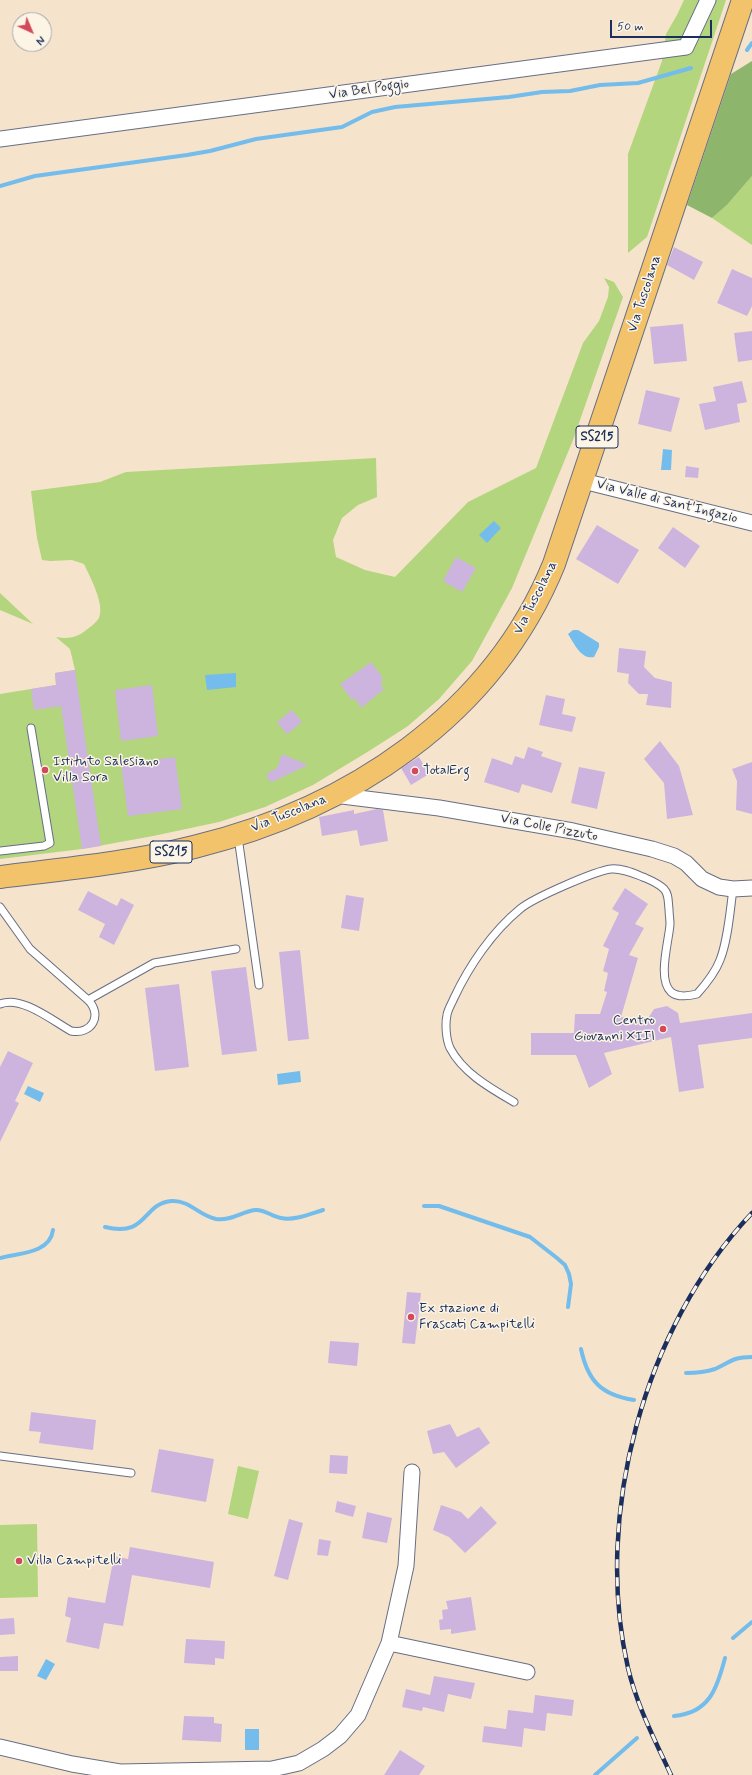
<!DOCTYPE html>
<style>
body{margin:0}
#map{position:relative;width:752px;height:1775px;overflow:hidden;background:#f5e4cb;font-family:Mynerve,sans-serif}
canvas{display:block}
.north{position:absolute;left:12px;top:12px;width:40px;height:40px;box-sizing:border-box;background:#fcf5e5;border:1px solid #a2a6af;border-radius:50%;rotate:136deg;font-size:11px;font-weight:700;line-height:16px;text-align:center;color:#1b2f5e}
.north::after{content:'';display:block;margin:auto;width:14px;height:18px;background:#d1495b;clip-path:polygon(50% 0,100% 100%,50% 72%,0 100%)}
.scale{position:absolute;left:610px;top:20px;width:102px;height:18px;box-sizing:border-box;border:2px solid #1b2f5e;border-top:0;padding-left:5px;font-size:12px;line-height:14px;white-space:nowrap;color:#1b2f5e;-webkit-text-stroke:3px #fcf5e5;paint-order:stroke}
</style>
<div id="map">
<canvas width="752" height="1775"></canvas>
<div class="north">N</div>
<div class="scale">50 m</div>
</div>
<script>
const context = document.querySelector('canvas').getContext('2d');
context.lineJoin = 'round';
function paint(path, color) {
  context.fillStyle = color;
  context.fill(path, 'evenodd');
}
function stroke(path, color, width, dash) {
  context.strokeStyle = color;
  context.lineWidth = width;
  context.lineCap = dash ? 'butt' : 'round';
  context.setLineDash(dash || []);
  context.stroke(path);
}
function label(font, color, halo, rows, align = 'center') {
  context.font = font + ' Mynerve,sans-serif';
  context.lineWidth = 3;
  context.setLineDash([]);
  context.textBaseline = 'middle';
  context.strokeStyle = halo;
  context.fillStyle = color;
  for (const [text, x, y, turn = 0] of rows) {
    context.save();
    context.translate(x, y);
    context.rotate((+turn || 0) * Math.PI / 180);
    context.textAlign = isNaN(turn) ? turn : align;
    if (halo) context.strokeText(text, 0, 0);
    context.fillText(text, 0, 0);
    context.restore();
  }
}
paint(new Path2D(`
 M684,0H726L647,237L628,253V154L662,61L666,34L677,15Z
 M752,176V245L712,218L727,205Z
 M604,278L614,282L623,297L573,440L512,588L472,661L439,699L408,726L369,751L313,785L265,807L219,822L153,836L82,849L0,859V694L56,685L55,673L75,670L70,649L56,637C68,639 76,638 85,631C90,627 96,623 99,618C105,604 90,577 84,564L72,560L50,561L42,560L37,538L31,491L100,482L126,472L376,458L377,497L358,505L342,518L333,540L336,557L365,570L395,577L468,502L536,468L583,343L599,321L608,297L609,287Z
 M0,593L33,624L0,610Z
 M238,1466L259,1471L248,1519L228,1514Z
 M37,1524L38,1597L0,1598V1525Z`), '#b2d57d');
paint(new Path2D(`
 M752,61V176L727,205L712,218L687,205L731,74Z`), '#8db66c');
paint(new Path2D(`
 M663,449L672,450L671,470H661Z
 M494,521L501,528L487,543L479,535Z
 M573,630H578L599,643V647L594,657C581,660 574,643 568,634Z
 M236,673V687L207,690L205,675Z
 M300,1071L301,1082L278,1085L277,1074Z
 M28,1086L44,1093L40,1102L24,1094Z
 M46,1659L55,1664L46,1680L37,1676Z
 M245,1729H259V1750H245Z`), '#73bceb');
stroke(new Path2D(`
 M747,50L752,43
 M0,186L35,176L187,155L210,151L256,139L342,127L372,112L395,107L509,97L542,92L570,91L600,85L638,83L691,68
 M424,1206H439L530,1237L557,1258L565,1265L569,1274L571,1284L568,1307
 M105,1227C148,1238 142,1203 172,1201C189,1200 200,1216 216,1219C231,1221 241,1212 255,1210C265,1209 272,1217 281,1218C294,1221 310,1214 323,1210
 M0,1258C17,1253 50,1254 53,1230
 M581,1349C588,1382 602,1395 634,1400
 M686,1373C696,1373 706,1372 715,1369C731,1362 732,1357 752,1357
 M733,1638L752,1622
 M674,1716C709,1713 717,1689 725,1658
 M595,1775L637,1738`), '#73bceb', 4);
paint(new Path2D(`
 M674,247L703,262L694,280L667,265Z
 M732,269L752,278V306L747,316L717,303Z
 M683,324L687,361L654,364L650,327Z
 M752,331V360L738,362L734,333Z
 M742,381L747,402L737,404L740,422L705,430L699,404L716,401L713,387Z
 M646,390L680,398L671,432L638,424Z
 M686,466L699,468L698,478L685,477Z
 M597,525L639,550L618,584L576,559Z
 M673,527L700,546L685,568L658,548Z
 M456,557L476,568L462,592L443,581Z
 M619,648L646,651L644,667L655,678L672,682L671,708L646,705L648,694H639L628,683L629,674L617,672Z
 M371,662L383,678H381L383,682L380,684L384,689L361,708L355,698L352,700L340,684Z
 M75,670L101,846L82,849L61,706L34,710L31,689L56,685L55,673Z
 M152,685L158,736L121,741L115,690Z
 M546,695L565,699L562,714L576,717L572,732L539,725Z
 M292,710L302,722L287,734L277,722Z
 M660,741L679,766L693,815L667,819L664,783L644,759Z
 M528,747L543,752L541,756L562,763L552,793L522,784L519,793L484,782L492,758L512,765L515,756L524,759Z
 M282,754L308,765L272,782L267,779L268,773L277,768Z
 M175,757L182,809L128,816L121,764Z
 M419,757L429,774L411,785L401,768Z
 M752,762V814L736,810L737,781L732,769Z
 M579,767L605,772L597,809L571,803Z
 M377,809L383,810L388,841L360,846L357,830L322,836L319,817L354,810V814Z
 M625,888L648,904L635,924L644,928L629,955L638,958L621,1017L647,1020L654,1009L667,1006L678,1013L680,1023L752,1013V1038L698,1045L704,1088L679,1092L671,1037L604,1053L612,1074L589,1088L576,1055H531V1033H574L575,1014H600L607,992L604,991L608,973L603,971L609,949L603,946L619,913L612,909Z
 M88,891L117,906L121,898L134,905L114,945L99,937L105,924L78,910Z
 M346,895L364,898L359,931L341,928Z
 M300,950L309,1039L288,1041L279,952Z
 M246,967L257,1051L222,1055L211,971Z
 M179,984L189,1067L155,1071L145,988Z
 M8,1051L33,1063L15,1101L19,1103L0,1142V1067Z
 M407,1292L421,1293L415,1344L402,1343Z
 M330,1341L359,1343L357,1366L328,1363Z
 M31,1412L96,1420L93,1450L39,1443L41,1432L29,1431Z
 M450,1424L457,1437L479,1427L490,1443L456,1468L444,1452L433,1454L427,1431Z
 M159,1449L214,1459L206,1502L151,1492Z
 M330,1455L348,1456L347,1474L329,1473Z
 M337,1501L356,1506L353,1517L335,1512Z
 M441,1505L461,1512L468,1519L481,1506L497,1523L465,1553L449,1537L433,1530Z
 M367,1512L392,1518L387,1543L362,1538Z
 M289,1519L303,1523L288,1580L274,1576Z
 M319,1539L331,1541L328,1556L317,1555Z
 M130,1547L214,1562L210,1588L132,1575L123,1626L104,1623L99,1649L66,1642L71,1618L65,1616L68,1597L105,1603L114,1556L128,1559Z
 M471,1597L476,1630L451,1634V1629L440,1630L439,1620L443,1619L442,1610L448,1609L446,1601Z
 M14,1618L15,1634L0,1635V1619Z
 M186,1639L225,1641L224,1659L215,1658V1665L184,1663Z
 M18,1656V1671H0V1657Z
 M434,1676L475,1683L471,1699L448,1694L444,1712L423,1707L422,1711L402,1707L406,1689L430,1695Z
 M535,1695L574,1700L572,1716L547,1713L545,1731L524,1728L522,1747L482,1742L484,1726L506,1729L508,1710L533,1713Z
 M184,1716L214,1717V1723L222,1724L221,1742L182,1740Z
 M400,1750L425,1766L419,1775H384Z`), '#cdb4df');
const service = new Path2D(`
 M238,837L259,985
 M0,851L44,846L50,843L31,728
 M0,907L30,949L88,1000L154,963L236,949
 M0,1004C21,995 53,1021 71,1031C92,1035 103,1015 88,1000
 M514,1102C490,1088 463,1073 450,1048C446,1039 445,1024 447,1015C448,1009 452,1003 454,998C469,966 492,932 520,909C533,898 595,871 611,869C622,868 633,873 643,877C650,880 658,883 664,889C669,894 668,902 669,909C669,914 670,919 670,924C669,941 657,979 671,992C678,998 689,996 697,994C706,984 715,973 720,960C728,940 730,911 733,889
 M0,1456L131,1473`);
const minor = new Path2D(`
 M0,139L686,47L708,0
 M583,481L752,523
 M334,795L439,808L573,831L652,849L674,856L686,863L702,879L719,887L733,889L752,888
 M389,1643L527,1672
 M0,1747L72,1764L120,1772L272,1769L299,1763L323,1749L340,1736L358,1715L389,1643L406,1566L412,1472`);
const primary = new Path2D(`
 M0,877C65,869 130,863 194,847C349,809 492,716 554,564L743,0`);
stroke(service, '#676e84', 9);
stroke(minor, '#676e84', 17);
stroke(primary, '#676e84', 24);
stroke(service, '#fff', 7);
stroke(minor, '#fff', 15);
stroke(primary, '#f2c36a', 22);
const rail = new Path2D(`
 M671,1775C655,1740 637,1706 628,1668C593,1515 644,1327 752,1213`);
stroke(rail, '#1b2f5e', 4.5);
stroke(rail, '#fcf5e5', 3, [9]);
for (const [x, y, r, color] of [
 [45,770,4,"#d1495b"],
 [415,771,4,"#d1495b"],
 [663,1029,4,"#d1495b"],
 [411,1317,4,"#d1495b"],
 [19,1561,4,"#d1495b"]
]) {
  const dot = new Path2D();
  dot.arc(x, y, r, 0, 2 * Math.PI);
  context.fillStyle = color;
  context.fill(dot);
  stroke(dot, '#fcf5e5', 1.5);
}
for (const [x, y, w] of [
 [597,437,42],
 [171,852,42]
]) {
  const box = new Path2D();
  box.roundRect(x - w / 2, y - 11, w, 22, 3);
  context.fillStyle = '#fcf5e5';
  context.fill(box);
  stroke(box, '#1b2f5e', 1);
}
label('bold 13px', '#1b2f5e', null, [
 ["SS215",597,437],
 ["SS215",171,852]
]);
label('14px', '#1b2f5e', '#fcf5e5', [
 ["Via Bel Poggio",369,90,-8],
 ["Via Tuscolana",645,294,-72],
 ["Via Valle di Sant'Ingazio",667,502,14],
 ["Via Tuscolana",536,598,-63],
 ["Via Tuscolana",289,814,-22],
 ["Via Colle Pizzuto",549,828,11]
]);
label('14px', '#1b2f5e', '#fcf5e5', [
 ["Istituto Salesiano",53,762],
 ["Villa Sora",53,778],
 ["TotalErg",423,771],
 ["Centro",655,1021,"right"],
 ["Giovanni XIII",655,1037,"right"],
 ["Ex stazione di",419,1309],
 ["Frascati Campitelli",419,1325],
 ["Villa Campitelli",27,1561]
], 'left');
</script>
